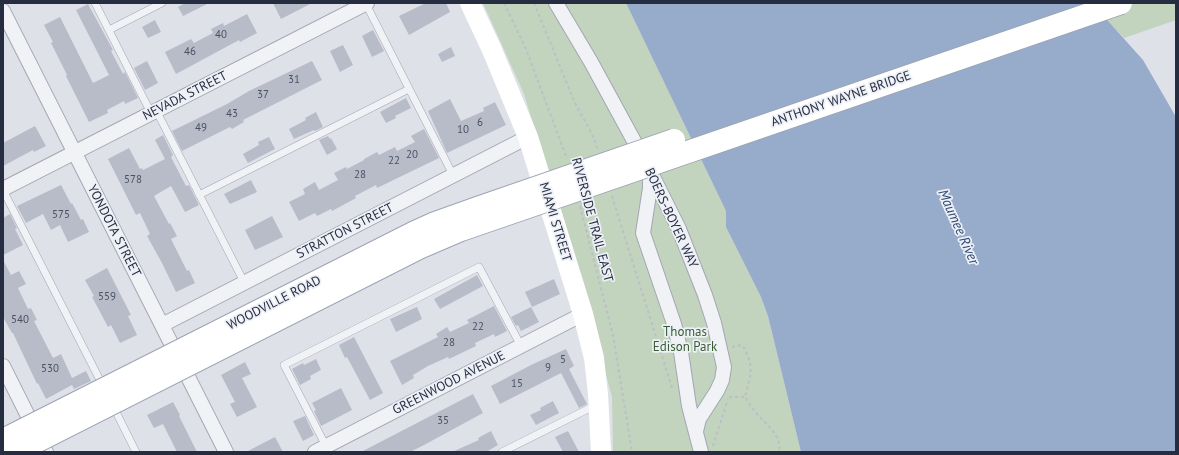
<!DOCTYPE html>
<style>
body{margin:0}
#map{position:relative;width:1179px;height:455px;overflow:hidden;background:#dee1e8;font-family:"PT Sans",sans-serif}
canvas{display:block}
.frame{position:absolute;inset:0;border:4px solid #262d40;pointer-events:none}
</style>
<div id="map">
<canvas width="1179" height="455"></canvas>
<div class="frame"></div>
</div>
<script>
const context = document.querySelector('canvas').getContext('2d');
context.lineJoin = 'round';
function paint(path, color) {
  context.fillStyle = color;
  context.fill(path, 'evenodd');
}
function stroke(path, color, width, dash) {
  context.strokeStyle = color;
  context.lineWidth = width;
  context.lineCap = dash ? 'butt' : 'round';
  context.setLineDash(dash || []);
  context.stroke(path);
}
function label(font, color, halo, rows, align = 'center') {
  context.font = font + ' "PT Sans",sans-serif';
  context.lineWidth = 3.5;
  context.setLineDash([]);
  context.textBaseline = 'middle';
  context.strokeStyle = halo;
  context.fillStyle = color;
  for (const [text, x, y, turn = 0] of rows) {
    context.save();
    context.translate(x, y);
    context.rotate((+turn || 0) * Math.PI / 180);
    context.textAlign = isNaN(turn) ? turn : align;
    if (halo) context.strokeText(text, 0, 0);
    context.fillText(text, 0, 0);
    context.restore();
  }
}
paint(new Path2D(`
 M483,3H626L726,211V227L761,297L768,316L801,452H613L612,397L573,254L524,94Z
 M1091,3H1176V20L1124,38Z`), '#c2d3be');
paint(new Path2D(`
 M626,3H1092L1143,60L1176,117V452H801L768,316L761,297L726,227V211Z`), '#97abca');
paint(new Path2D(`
 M185,3H209L183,16L178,7Z
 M273,3H312L281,19Z
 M426,3H446L450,12L409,35L399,16Z
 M88,4L113,50L111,51L123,74L125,72L138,98L125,104L124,101L107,110L108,113L89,122L66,76L67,75L51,43L53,42L44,25L60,17L93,83L109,75L76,10Z
 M247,14L257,33L240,42L239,40L176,74L165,52L191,39L194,43L213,33L211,29L223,23L224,26Z
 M155,20L161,32L148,38L142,27Z
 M373,30L384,51L372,57L362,36Z
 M343,45L353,65L340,72L330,51Z
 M451,47L455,56L442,62L438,54Z
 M147,61L158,83L145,90L134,68Z
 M312,61L322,80L243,120L244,122L232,129L230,127L182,151L172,131L227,104L249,91Z
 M406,98L411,108L395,116L396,118L386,123L380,112Z
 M450,99L461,121L484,111L483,108L495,102L506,125L447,153L428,111Z
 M316,112L323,127L315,131L314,130L294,139L289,129L306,120L305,118Z
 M35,126L46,146L34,152L33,150L3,166V143Z
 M424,129L439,158L377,188L376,185L355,196L356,198L332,211L331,209L317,216L315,213L299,221L289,202L305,194L303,189L315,182L319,190L338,180L334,173L346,167L347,169L364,160V159L377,152L379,155L395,147L397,151L415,142L411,136Z
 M163,135L173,155L171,157L186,186L189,185L199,205L185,212L171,186L154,196L169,224L170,223L177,236L171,239L187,271L189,270L195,283L176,292L162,263L147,236L150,234L140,213L136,215L108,159L129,148L140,169L142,168L143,170L165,159L155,140Z
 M328,136L330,139L331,138L337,149L327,155L319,140Z
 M269,137L275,149L248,163L243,154L259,145L258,142Z
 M251,180L257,192L230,204L224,194Z
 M61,185L71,204L72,203L81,220L83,219L89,232L68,242L60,225L51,230L43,214L26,223L17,206Z
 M10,214L17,228L15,229L23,245L3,255V218Z
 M272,216L283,237L255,250L245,230Z
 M3,260L11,275L19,271L26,284L18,288L28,309L31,308L37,320L34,321L53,358L61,354L72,378L86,371L91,381L74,389L72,385L46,399L38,383L37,384L13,333H12L3,317Z
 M107,268L131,315L128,316L137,335L120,343L111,325L108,327L99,310L92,297L94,296L85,280Z
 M477,275L483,286L440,309L434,299Z
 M554,279L560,294L532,307L525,292Z
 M494,306L507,331L495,337L494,334L475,343L476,346L449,359L448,357L428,366L413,375L414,378L402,385L390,361L438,337L436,334L447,327L450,332L469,323L467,320Z
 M417,307L422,319L396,332L390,319Z
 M531,307L539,322L521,331L518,325L516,326L511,317Z
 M354,337L383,393L370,400L347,357L345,358L339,345Z
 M566,349L574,366L569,369L587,404L579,408L561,373L500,404L491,386L531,365Z
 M316,359L321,370L310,376L311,379L300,385L292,369L303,363L304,365Z
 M245,362L251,374L242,378L257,407L237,417L230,404L235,402L221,375Z
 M341,388L352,410L321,426L314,411L316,410L312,403Z
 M473,394L483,413L424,445L410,452H361Z
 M553,401L559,413L536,425L530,415L541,410L540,408Z
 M173,402L180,415L179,416L197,452H177L163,424L154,428L147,415Z
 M305,416L314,435L303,441L293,421Z
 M491,431L498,445L486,452H452L479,440L478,438Z
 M568,431L579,452H563L555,437Z
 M275,437L283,452H246Z`), '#b8bcc8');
const lane = new Path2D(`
 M95,3L151,113
 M366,4L453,175
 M109,30L162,3
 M156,110L244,282
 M3,190L104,388
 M199,195L409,89
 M113,406L136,452
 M327,448L284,365L479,267L521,346
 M502,452L596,405`);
const street = new Path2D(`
 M556,3L591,62L646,163L679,229L705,295L714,323L724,367L722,380L717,391L699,419L696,431
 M3,11L226,452
 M650,174V188L643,233L674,324L681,352L689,406L701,452
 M3,189L367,3
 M162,325L528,137
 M3,366L46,452
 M315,452L583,314`);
stroke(lane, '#a3a7b2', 8);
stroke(street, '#a3a7b2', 16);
stroke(new Path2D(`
 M504,3L526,49L567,159
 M534,3L575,103L592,134L598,150
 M612,196L672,388
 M580,206L613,335L632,452
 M732,347L742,345C755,365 751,375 745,397C748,401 750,406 754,410C763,423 783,434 779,452
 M729,397H745
 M713,446L728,399`), '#bcbfc7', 2, [3, 3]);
stroke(lane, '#f1f2f6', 7);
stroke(street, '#f1f2f6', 14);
stroke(new Path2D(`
 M470,3L492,50L528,137L583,314L594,358L598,394L601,452`), '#fff', 20);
const primaryBridge = new Path2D(`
 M3,440L413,233L435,223L477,208L674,140
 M16,452L419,248L461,230L1121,3`);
stroke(primaryBridge, '#9ca4b4', 24, []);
stroke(primaryBridge, '#fff', 22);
label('11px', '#4a5162', null, [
 ["40",221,35],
 ["46",190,52],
 ["31",294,80],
 ["37",263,95],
 ["43",232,114],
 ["6",480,123],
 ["49",201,128],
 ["10",463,130],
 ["20",412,155],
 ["22",394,161],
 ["28",360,175],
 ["578",133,180],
 ["575",61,215],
 ["559",107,297],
 ["540",20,320],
 ["22",478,327],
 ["28",449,343],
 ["5",563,360],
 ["9",548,368],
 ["530",50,369],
 ["15",517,384],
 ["35",443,421]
]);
label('13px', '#262d40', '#edf0f6', [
 ["NEVADA STREET",185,96,-27],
 ["ANTHONY WAYNE BRIDGE",841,99,-19],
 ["BOERS-BOYER WAY",671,218,65],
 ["RIVERSIDE TRAIL EAST",592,220,75],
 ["MIAMI STREET",555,222,73],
 ["YONDOTA STREET",114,231,63],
 ["STRATTON STREET",345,231,-27],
 ["WOODVILLE ROAD",274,303,-27],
 ["GREENWOOD AVENUE",449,383,-27]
]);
label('13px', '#375c33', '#edf0f6', [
 ["Thomas",685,332],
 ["Edison Park",685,347]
]);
label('italic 14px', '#2f4775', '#edf0f6', [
 ["Maumee River",958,227,66]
]);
</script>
